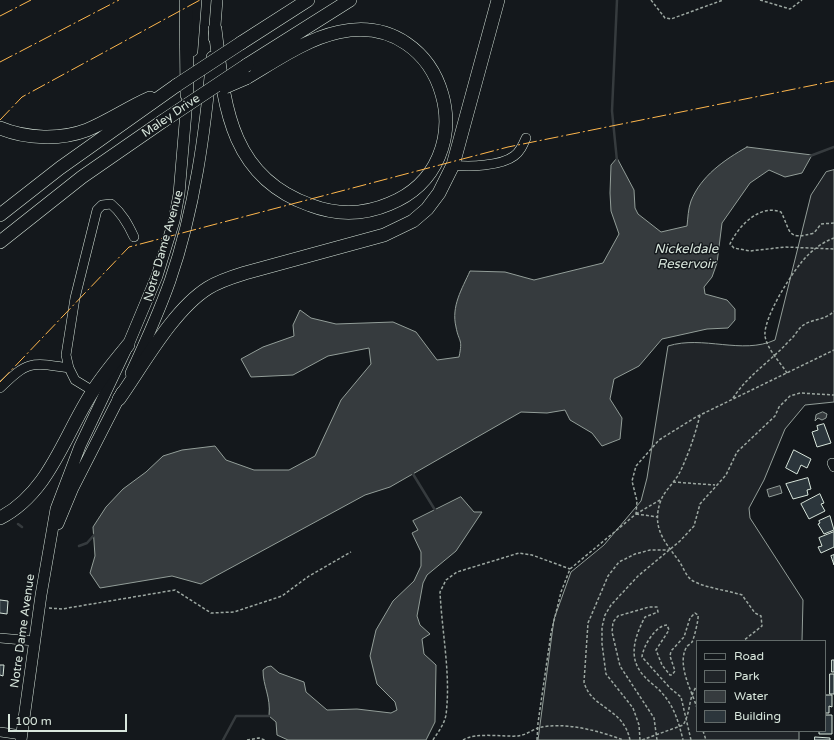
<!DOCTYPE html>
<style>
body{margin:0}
#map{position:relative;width:834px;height:740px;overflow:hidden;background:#14181c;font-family:"Varela Round",sans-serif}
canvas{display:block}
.legend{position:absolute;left:696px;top:640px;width:130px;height:92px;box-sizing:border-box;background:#14181c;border:1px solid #626a69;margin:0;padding:5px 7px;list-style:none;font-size:12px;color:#d8e6dc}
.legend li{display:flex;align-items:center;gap:8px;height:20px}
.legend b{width:20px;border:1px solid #626a69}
.scale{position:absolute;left:8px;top:714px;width:119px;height:18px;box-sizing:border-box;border:2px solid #d8e6dc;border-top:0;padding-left:5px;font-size:12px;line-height:14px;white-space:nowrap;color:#d8e6dc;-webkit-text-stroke:3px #14181c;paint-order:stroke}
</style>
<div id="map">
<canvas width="834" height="740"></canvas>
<ul class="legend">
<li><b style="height:5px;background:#14181c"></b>Road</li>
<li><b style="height:11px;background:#202428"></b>Park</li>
<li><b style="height:11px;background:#363b3e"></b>Water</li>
<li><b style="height:11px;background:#2c363c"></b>Building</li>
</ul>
<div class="scale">100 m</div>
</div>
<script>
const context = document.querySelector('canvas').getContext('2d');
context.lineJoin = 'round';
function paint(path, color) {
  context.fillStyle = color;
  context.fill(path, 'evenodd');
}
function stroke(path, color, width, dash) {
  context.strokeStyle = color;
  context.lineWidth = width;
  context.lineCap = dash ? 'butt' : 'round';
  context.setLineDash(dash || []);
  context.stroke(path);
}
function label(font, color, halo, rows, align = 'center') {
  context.font = font + ' "Varela Round",sans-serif';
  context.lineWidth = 3;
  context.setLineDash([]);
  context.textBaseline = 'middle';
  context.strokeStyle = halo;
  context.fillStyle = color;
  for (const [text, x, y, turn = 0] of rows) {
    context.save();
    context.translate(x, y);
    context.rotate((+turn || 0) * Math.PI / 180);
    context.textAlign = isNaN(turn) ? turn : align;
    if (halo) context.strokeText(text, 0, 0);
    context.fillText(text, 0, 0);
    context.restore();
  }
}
const green = new Path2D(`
 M834,170V402L805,405L785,429L764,480L749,508L750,518L803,600L802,641H697V731H799V740H538L554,619L571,572L604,545L641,501L647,478L668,346C703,335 742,355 775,340L811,195L826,172Z`);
paint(green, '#202428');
stroke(green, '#939e99', 1);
const water = new Path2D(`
 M747,147L812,155L802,173L785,177L769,170L750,183L722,223L717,263L712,277L704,287L705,294L727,300L735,309V320L728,328L707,329L662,339L639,366L614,379L610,399L622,418L620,439L602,446L592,433L570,420L565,410L547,413L521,412L390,487L365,495L201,584L172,576L100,588L90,573L95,556L93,527L106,507L123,489L146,472L163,456L182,450L215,446L226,460L254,470H289L315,456L341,400L371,364L369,348L328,356L293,375L251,377L241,359L263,347L294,336L293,325L300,310L311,318L336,324L393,322L416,332L437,360L459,357C463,338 459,343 456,327C451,306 462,289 470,271L505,272L534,280L603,263L619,234L611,211L610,193L611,165L617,158L634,190L635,208L638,214L661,232L687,226C688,218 688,209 691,201C701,176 724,160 747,147Z
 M823,412L827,414L826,418L822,420L818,418L815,421L816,415Z
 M780,486L782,493L769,497L767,490Z
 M461,497L474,512H482L456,551L427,575L423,583L417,616L420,625L430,634L422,639L424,654L436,665L435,722L426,740H288L277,735L276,722L269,716C271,696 263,687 263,670L267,667L271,666L279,673L304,682L306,692L327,710L357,709L391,713L397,710L395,702L377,684L370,656L376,630L393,601L414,581L421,566V552L412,533L418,530L413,521Z`);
paint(water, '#363b3e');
stroke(water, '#939e99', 1);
stroke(new Path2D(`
 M810,156L834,147
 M617,161L612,111L617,0
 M413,474L435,510
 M18,524L22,527
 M79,546L87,543L95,534
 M223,740L236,716H269`), '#363b3e', 2.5);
const building = new Path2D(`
 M824,424L831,443L817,447L812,432L818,430L817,426Z
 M794,450L811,459L807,468L801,465L797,474L786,468Z
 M808,478L811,489L807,490L808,495L793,499L786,484Z
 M820,494L824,503L821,504L825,511L809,519L801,504Z
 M830,516L834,530L824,534L818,524L820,523L819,521Z
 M834,532V547L821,553L818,547L822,546L819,538Z
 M834,555V565L831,556Z
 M0,600L8,601L7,614L0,613Z
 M832,660H834V672H832Z
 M0,665H4L3,676L0,675Z
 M830,674H834V694H830Z
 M825,695H832V707L829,706V713H825Z
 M825,715H832V734H819V731H825Z
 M815,737L830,738V740H815Z`);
paint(building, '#2c363c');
stroke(building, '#d8e6dc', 1);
const minor = new Path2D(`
 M453,165C469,167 501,166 514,156C520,152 523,145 526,138
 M0,388C28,361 30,362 69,368
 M93,391L75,380L69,368L66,355L75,298L97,210L102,205L111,204C122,213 128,224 134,237
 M832,463L834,467
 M0,638L34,641
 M0,732L22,735`);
const major = new Path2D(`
 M214,38L217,0
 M192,51L196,0
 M131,373C145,343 159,312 170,281C195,209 205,132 212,57
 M58,524L73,488L122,392
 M21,740L41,595L56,509L80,446L128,345L157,276L174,221L179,194L187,100`);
const highway = new Path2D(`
 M186,0L187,95
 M215,29C224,102 228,176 310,205C336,215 363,215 389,204C489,164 447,9 339,32C306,39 275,61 246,78
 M241,43L308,0
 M247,65L350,0
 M0,128C26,139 61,140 87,130C109,121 129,107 150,98
 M0,215L60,168L177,85
 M0,242L82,177L163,121
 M119,399C143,365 173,310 208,288C219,281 232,277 245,273L384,235L413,221L427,209L439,193L453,165L498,0
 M0,518C50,492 64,435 93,391C103,375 116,360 128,345`);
stroke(minor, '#d8e6dc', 10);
stroke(major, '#d8e6dc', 12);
stroke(highway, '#d8e6dc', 14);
stroke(new Path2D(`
 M651,0L665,18L671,19L723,0
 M760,0L790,9L802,0
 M834,223L821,224L814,233C786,241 791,231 781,212C760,204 739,225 730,244L734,248L750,251L785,247L834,249
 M787,373C780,362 767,349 765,336C763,317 795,267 808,255C815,248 825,241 834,238
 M733,398C748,375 771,361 789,341C794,337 797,331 801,327C811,318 825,321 834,311
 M700,415C695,435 689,453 680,472C675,482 665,490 661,500C651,527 664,541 679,561C684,568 686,578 695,582C710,589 727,590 742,595L755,613L761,616L762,626L743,641
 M673,482L715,485
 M636,514L660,500
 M636,514L658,517
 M49,608L62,609L175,590L211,613L234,612L282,596L309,576L351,552
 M703,731L706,740
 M247,740L259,738L265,740
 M433,740C438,732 444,725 446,715C451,675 442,633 440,592L446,580L457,572L519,553L532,555L570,569
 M463,740C476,732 503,737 518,736C526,735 532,730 538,728C563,721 600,731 623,740
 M537,740L538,723L551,633L561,592L570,569L636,514L637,501L632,481L636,466L659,440L696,417L834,350
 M630,740C623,707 591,709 584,682L588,623L608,576L619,562L635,554L650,550H669
 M640,740L639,725L633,708L606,674L602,644V627L605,615L611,605L638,576L680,541L694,526L700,504L726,475L737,452L775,416L779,407L790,396L800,393L834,395
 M642,740L683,725C691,713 688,697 697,686
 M657,740L654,718L620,666L612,632L613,622L618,616L649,607H657L658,612L645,617C635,636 627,658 644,676C649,682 657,687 662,693C674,706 679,723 683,740
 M691,740L681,697L670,688L642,657C643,646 656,625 667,625L669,630L656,650L662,665L670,675H672L675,671L670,656L671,651L684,637L690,618L695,613L698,615C699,618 694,639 692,642C691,644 687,645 686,648C677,666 692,691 697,708`), '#9da8a2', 1.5, [3, 2]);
stroke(minor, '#14181c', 9);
stroke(major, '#14181c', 11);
stroke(highway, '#14181c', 13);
const highwayBridge = new Path2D(`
 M177,85L241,43
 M225,87L246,78
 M163,121L247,65`);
stroke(highwayBridge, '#d8e6dc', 14, []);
stroke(highwayBridge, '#14181c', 13);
stroke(new Path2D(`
 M0,16L31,0
 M0,62L119,0
 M0,120L22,97L200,0
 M0,382L129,247L508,147L834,81`), '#ffb74d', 1, [14, 3, 2, 3]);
label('12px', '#d8e6dc', '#14181c', [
 ["Maley Drive",171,116,-34],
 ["Notre Dame Avenue",164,246,-74],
 ["Notre Dame Avenue",23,631,-82]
]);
label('italic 13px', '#d8e6dc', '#14181c', [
 ["Nickeldale",686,250],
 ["Reservoir",686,265]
]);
</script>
